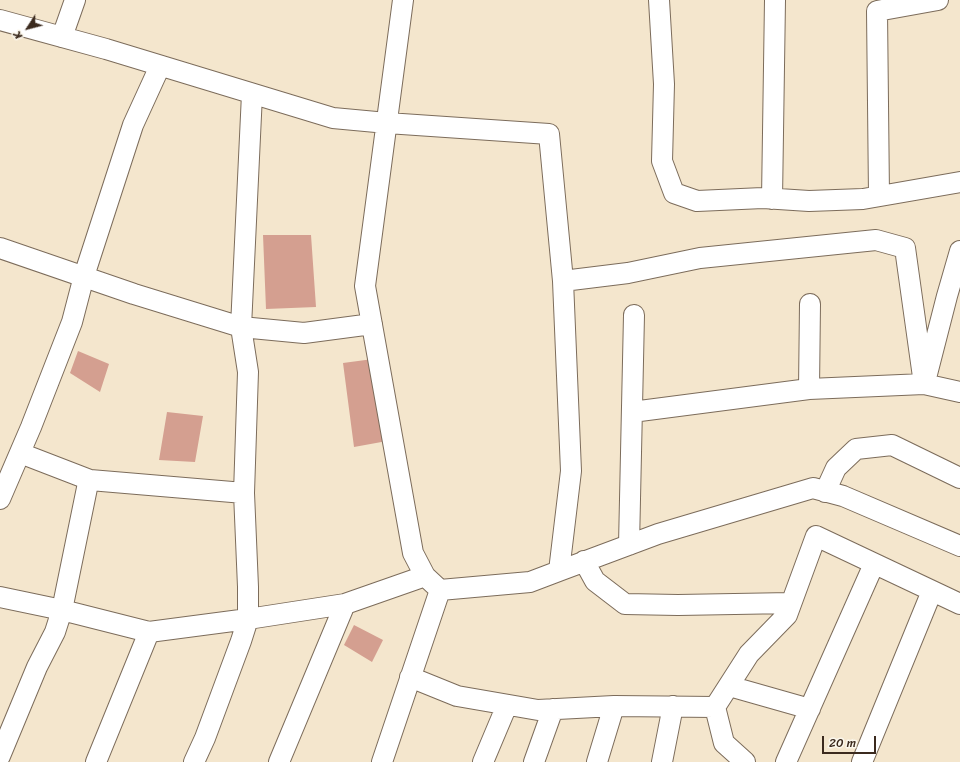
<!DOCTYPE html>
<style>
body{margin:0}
#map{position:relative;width:960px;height:762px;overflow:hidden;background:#f4e6cd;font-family:Sriracha,sans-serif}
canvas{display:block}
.north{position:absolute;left:8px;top:8px;width:40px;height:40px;-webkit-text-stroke:3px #fbf7ec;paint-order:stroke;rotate:234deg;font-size:11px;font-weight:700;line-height:16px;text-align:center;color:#3b2a1e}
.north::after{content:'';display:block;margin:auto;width:14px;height:18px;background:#3b2a1e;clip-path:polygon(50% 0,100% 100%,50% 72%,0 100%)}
.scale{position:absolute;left:822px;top:736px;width:54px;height:18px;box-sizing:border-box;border:2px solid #3b2a1e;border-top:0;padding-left:5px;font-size:12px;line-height:14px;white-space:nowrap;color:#3b2a1e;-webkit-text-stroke:3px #fbf7ec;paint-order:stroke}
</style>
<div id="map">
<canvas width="960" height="762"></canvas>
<div class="north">K</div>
<div class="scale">20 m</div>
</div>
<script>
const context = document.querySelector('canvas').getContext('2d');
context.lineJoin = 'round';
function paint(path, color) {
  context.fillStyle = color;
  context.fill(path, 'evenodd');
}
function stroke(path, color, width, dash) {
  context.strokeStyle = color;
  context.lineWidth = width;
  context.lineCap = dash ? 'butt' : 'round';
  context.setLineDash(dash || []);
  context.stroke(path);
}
paint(new Path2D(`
 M263,235H311L316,307L266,309Z
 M78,351L109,364L100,392L70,373Z
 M373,359L387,441L354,447L343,363Z
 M167,412L203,416L195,462L159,460Z
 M354,625L383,640L372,662L344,645Z`), '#d49f90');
const minor = new Path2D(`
 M659,0L664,84L662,161L674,193L697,201L763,198L809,201L863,199L960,182
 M0,20L106,49L333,118L387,123L549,134L563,281L571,471L559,571L530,582L440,590
 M62,37L75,0
 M879,196L877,11L938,0
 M772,199L775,0
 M0,248L134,294L241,327L304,333L372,324
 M563,281L628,273L700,258L876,240L905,248L924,384
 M927,374L947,296L960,251
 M809,389L810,304
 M632,412L809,389L924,384L960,392
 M20,453L90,480L244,493
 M825,492L836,468L856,449L892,445L960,478
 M0,499L31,427L72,322L84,276L133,125L160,66
 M629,545L634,315
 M584,561L595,581L625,604L678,605L791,603
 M559,571L658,534L813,488L843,496L960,546
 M0,597L62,610L149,632L248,619L345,604L425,576
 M410,677L457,696L538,710L614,706L715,707L724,743L745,762
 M729,686L810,709
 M715,707L749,654L787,615L816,536L960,604
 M0,756L37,667L55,632L62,610L87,488L90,480
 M96,762L149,632
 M194,762L205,738L241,641L248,619V587L244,493L248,372L241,327L252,94
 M279,762L345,604
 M382,762L440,590L425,576L413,553L365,286L403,0
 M483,762L507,705
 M534,762L553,709
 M597,762L614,706
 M662,762L673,706
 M786,762L874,564
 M862,762L932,591`);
stroke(minor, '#7c6c5b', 22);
stroke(minor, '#fff', 20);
</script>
